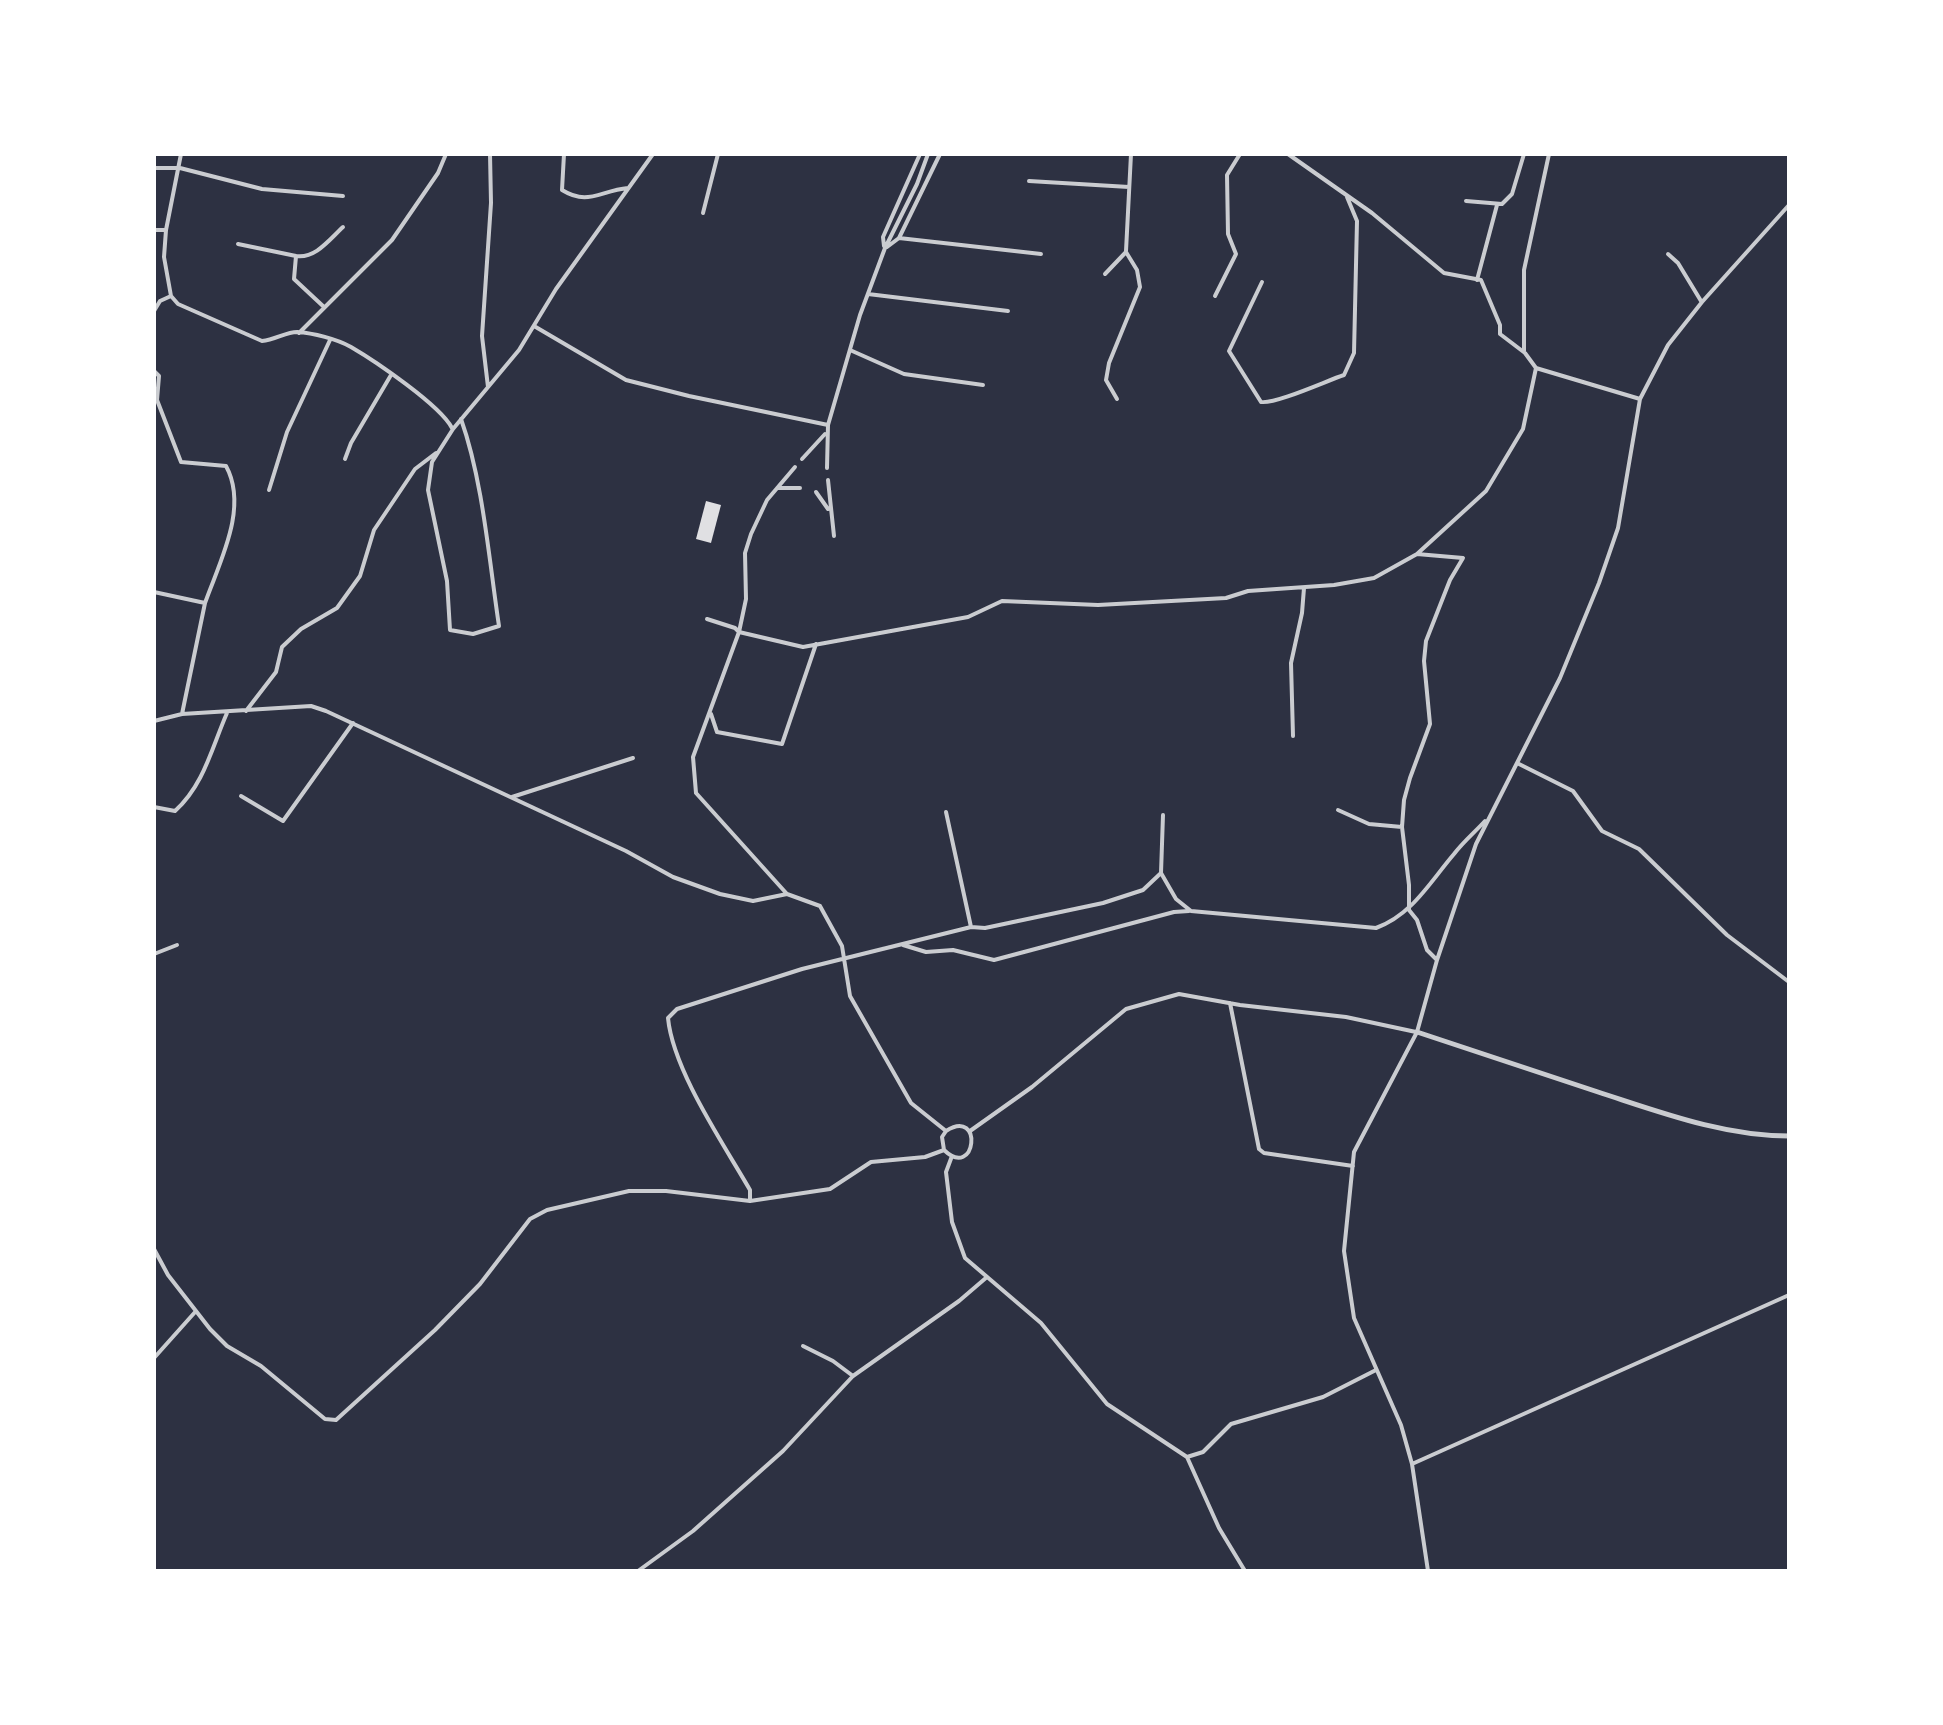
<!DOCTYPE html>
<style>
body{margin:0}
#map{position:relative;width:1943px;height:1725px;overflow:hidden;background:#2d3142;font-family:"Times New Roman",serif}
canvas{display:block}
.frame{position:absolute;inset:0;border:156px solid #fff;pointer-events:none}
</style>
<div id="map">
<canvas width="1943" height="1725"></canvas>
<div class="frame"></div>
</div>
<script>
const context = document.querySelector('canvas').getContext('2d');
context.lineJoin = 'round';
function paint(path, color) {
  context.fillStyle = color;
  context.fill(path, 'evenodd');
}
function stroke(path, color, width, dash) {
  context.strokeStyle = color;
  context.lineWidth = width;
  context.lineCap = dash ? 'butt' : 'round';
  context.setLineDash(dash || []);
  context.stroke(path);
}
paint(new Path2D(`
 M706,501L721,505L711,543L696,539Z`), '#e0e0e3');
stroke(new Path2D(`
 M564,154L562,190C588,206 599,191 628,188
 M1288,154L1372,213L1444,273L1481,280L1500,325V334L1525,353L1536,368L1640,399
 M154,168H180L262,189L343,196
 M1029,181L1129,187
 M1466,201L1502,204L1512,194L1524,154
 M703,213L718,154
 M154,230H166
 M899,238L1041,254
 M238,244L296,256L294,279L324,307
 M884,246L883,237L920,154
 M887,247L899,238L940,154
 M1126,251L1131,154
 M1668,254L1678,263L1701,301
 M296,256C315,259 329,240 343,227
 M1105,274L1126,252L1137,270L1140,287L1109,363L1106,380L1117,399
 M1477,280L1497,205
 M1262,282L1229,351L1261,402C1276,404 1326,381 1344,375L1354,353L1357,221L1347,197
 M868,294L1008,311
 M171,296L164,257L166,230L181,154
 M1215,296L1236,254L1228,234L1227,175L1240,154
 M154,311L160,301L171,296L178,304L262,341C275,340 286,332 297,332C313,333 337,339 351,347C375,361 440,405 452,428
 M534,326L626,380L689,396L828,425
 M299,333L392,240L438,173L446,154
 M850,350L904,374L983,385
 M1524,351V270L1549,154
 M154,371L159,376L157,400L181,462L226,466C249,508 219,563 205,603
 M488,387L482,336L491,203L490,154
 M461,419C483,481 489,560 499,626L473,634L450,630L447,581L428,490L432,462L453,429L519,350L556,289L653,154
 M345,459L351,443L391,375
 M802,459L825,434
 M827,468L828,425L860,315L885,248L917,184L928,154
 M828,480L834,536
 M778,488H800
 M269,490L287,432L330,340
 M816,492L828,509
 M154,592L205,603L182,714
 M707,619L735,628L739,632L803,647L968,617L1002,601L1098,605L1226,598L1248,591L1334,585L1374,578L1417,554L1486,491L1523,429L1536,368
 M246,711L276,672L282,647L301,629L337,608L360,576L374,530L415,469L436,453
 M711,714L717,732L782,744L816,644
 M154,721L182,714L311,706L326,711L626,851L673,877L720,894L753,901L787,894L820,906L842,946L850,996L911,1103L946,1131
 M1293,736L1291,663L1302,613L1304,588
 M1517,763L1573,791L1602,831L1639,849L1727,935L1789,982
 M241,796L283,821L353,723
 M512,797L633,758
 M154,807L175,811C204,785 212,747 227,713
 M1338,810L1369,824L1402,827L1409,885V910L1417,920L1427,950L1437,960
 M946,812L971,927
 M1402,827L1404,800L1410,778L1430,724L1424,661L1426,641L1450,580L1463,558L1417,554
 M1161,873L1176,899L1191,911L1376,928C1412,915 1430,882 1454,854C1463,842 1475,832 1485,821
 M787,894L696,793L693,757L739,632L746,599L745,553L751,534L767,500L795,467
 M903,945L926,952L953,950L994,960L1174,912L1189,911
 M154,954L177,945
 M1230,1003L1259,1149L1264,1153L1353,1166
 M970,1131L1032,1087L1126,1009L1179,994L1240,1005L1346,1017L1416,1032
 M944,1150C976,1181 984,1107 946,1131
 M944,1150L942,1137L946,1131
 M952,1156L946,1172L952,1222L965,1258L1041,1323L1107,1404L1187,1457L1203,1452L1231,1424L1323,1397L1376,1370
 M750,1201V1190C723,1143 673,1070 668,1018L677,1009L802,969L971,927L985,928L1103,903L1143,890L1161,873L1163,815
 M154,1249L168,1275L210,1329L227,1346L261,1366L325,1419L336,1420L435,1330L480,1284L530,1219L547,1210L629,1191H666L750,1201L830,1189L871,1162L925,1157L944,1150
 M803,1346L833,1361L853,1376
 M154,1358L196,1311
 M1187,1457L1219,1528L1245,1571
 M1412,1464L1789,1295
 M638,1571L693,1531L783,1451L853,1376L959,1301L987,1277
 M1428,1571L1412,1464L1401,1425L1354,1318L1344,1251L1354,1152L1417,1032L1437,960L1476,844L1560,678L1599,583L1618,528L1640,399L1668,345L1702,302L1789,205`), '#caccd0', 4);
stroke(new Path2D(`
 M1417,1032C1477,1052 1538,1072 1598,1092C1660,1112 1723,1136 1789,1136`), '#caccd0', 5);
</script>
